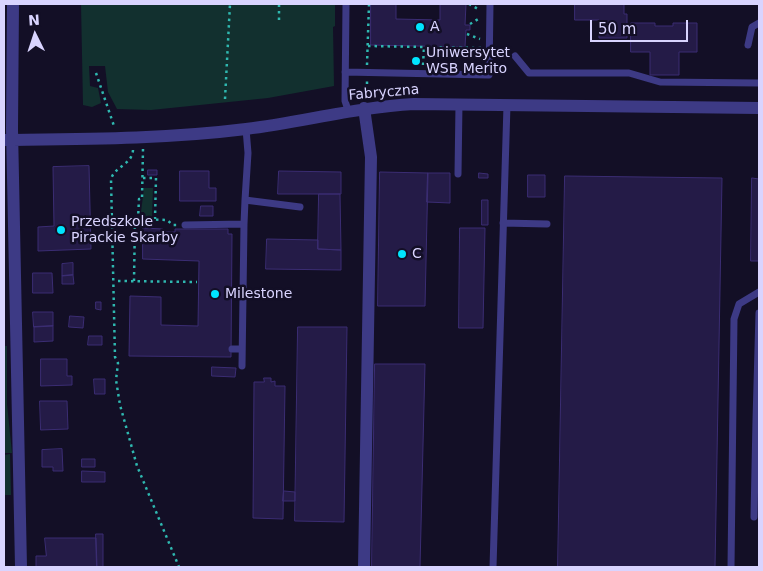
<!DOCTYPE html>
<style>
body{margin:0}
#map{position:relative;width:763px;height:571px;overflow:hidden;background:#130f26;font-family:"DejaVu Sans",sans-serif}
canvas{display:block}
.frame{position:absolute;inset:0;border:5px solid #d9d4ff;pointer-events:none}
.north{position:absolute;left:10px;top:10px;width:50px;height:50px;-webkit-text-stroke:4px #130f26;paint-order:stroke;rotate:356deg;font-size:14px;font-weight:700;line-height:20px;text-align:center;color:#d9d4ff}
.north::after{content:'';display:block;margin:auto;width:18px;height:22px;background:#d9d4ff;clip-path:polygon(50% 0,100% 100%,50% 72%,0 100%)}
.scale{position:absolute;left:590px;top:20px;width:98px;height:22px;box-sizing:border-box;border:2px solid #d9d4ff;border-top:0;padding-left:6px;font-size:15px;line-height:18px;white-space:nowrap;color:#d9d4ff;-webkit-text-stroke:4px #130f26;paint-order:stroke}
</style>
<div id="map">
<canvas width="763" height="571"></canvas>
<div class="frame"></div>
<div class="north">N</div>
<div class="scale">50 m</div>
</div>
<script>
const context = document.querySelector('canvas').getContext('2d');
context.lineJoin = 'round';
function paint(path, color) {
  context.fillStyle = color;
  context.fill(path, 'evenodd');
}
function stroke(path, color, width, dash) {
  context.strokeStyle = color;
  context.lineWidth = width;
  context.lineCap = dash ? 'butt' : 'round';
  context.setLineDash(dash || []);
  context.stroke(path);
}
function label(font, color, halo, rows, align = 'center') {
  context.font = font + ' "DejaVu Sans",sans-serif';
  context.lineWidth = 5;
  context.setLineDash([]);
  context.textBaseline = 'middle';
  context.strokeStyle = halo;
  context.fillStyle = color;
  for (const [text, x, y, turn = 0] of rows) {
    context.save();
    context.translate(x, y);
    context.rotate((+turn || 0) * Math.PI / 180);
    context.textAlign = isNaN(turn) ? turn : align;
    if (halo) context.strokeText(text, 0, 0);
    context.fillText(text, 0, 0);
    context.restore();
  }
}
paint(new Path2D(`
 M81,4H335V26L333,27L334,86L268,98L151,110L117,109L108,92L105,66H89L90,86L98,88L101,103L92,107L83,105Z
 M144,188H153L152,217H144V212H141Z
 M4,346H7V404L12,453H4Z
 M10,454L11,495H4V455Z`), '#12302f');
const building = new Path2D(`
 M371,4H396V19L440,20V4H466L465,25H470V30H466L465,47L371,45Z
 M575,4H624V14H627V38H599V20H575Z
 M631,23H655V26H673V23H697V52H679V75H650V52H631Z
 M89,166L91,249L38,251V227L54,226L53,167Z
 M148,170H157V175H148Z
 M180,171H209V188H216V201H180Z
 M279,171L341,172V194H278Z
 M380,172L428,173L425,306H378Z
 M428,173H450V203L427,202Z
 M479,173L488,174V178H479Z
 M528,175H545V197H528Z
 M565,176L722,178L715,567H558Z
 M752,178L759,179V261H751Z
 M319,194H340L341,250L318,249Z
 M482,200H488V225H482Z
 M201,206H213V216H200Z
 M143,228L163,229V232H175V229H228V234H232L231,357L129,356L130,296L161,297V325L198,326L199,261L143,259Z
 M460,228H485L483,328H459Z
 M267,239L318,240V249L341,250V270L266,269Z
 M73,263V275L62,276V264Z
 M33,273H52L53,293H33Z
 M73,275L74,284H62V276Z
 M96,302H101V310L96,309Z
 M33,312H53V326L34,327Z
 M70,316L84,317L83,328L69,327Z
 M53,326V341L34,342V327Z
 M298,327H347L344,522L295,521Z
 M89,336H102V345H88Z
 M41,359H67V376H72V385L41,386Z
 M375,364H425L420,567H372Z
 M212,367L236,368L235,377L212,376Z
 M264,378H271V382L275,381V386H285L283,519L253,518L254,382H264Z
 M94,379H105V394H95Z
 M40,401H67L68,429L41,430Z
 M62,449L63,471H53V467H42V450Z
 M82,459H95V467H82Z
 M82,471L105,472V482H82Z
 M284,491L295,492V501H283Z
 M96,534H103V567H97Z
 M45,538H96L97,567H36V556H46Z`);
paint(building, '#241b47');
stroke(building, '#3b2d73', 1);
stroke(new Path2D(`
 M469,4L480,10
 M279,20V4
 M470,24L480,18
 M467,34L480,39
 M368,46L481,48
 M367,65L369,4
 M423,65L424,47
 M96,73L114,126
 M367,97V80
 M225,99L230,4
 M143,149L142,199H139L138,219L167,220L173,225H177
 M133,150C132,165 115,166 111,179L115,357L118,363L116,380L120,405L137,466L179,567
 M143,178H156L155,219
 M116,219H135
 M118,281L197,282
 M134,281L135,219`), '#2fb8b0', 2.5, [2.5, 4]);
stroke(new Path2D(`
 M346,4L345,101L348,110
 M748,45L752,27L759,23
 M515,56L529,73H629L660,82L759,83
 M345,72L489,75L490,4
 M246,129L248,153L245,200L300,207
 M458,174L459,104
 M503,223L547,224
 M185,225L244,224L245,200
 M759,313L756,420H759
 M232,349H242
 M242,366L244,224
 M754,517L756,420
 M493,567L507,105
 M731,567L734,319L739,304L759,292`), '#3d3a85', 7);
stroke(new Path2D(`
 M13,4L12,129L21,567
 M4,140C84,139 166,139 246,129C303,122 357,107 414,104L759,108
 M364,567L371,157L364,108`), '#3d3a85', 12);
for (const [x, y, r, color] of [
 [420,27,5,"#00e5ff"],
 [416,61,5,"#00e5ff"],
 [61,230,5,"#00e5ff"],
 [402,254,5,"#00e5ff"],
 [215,294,5,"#00e5ff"]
]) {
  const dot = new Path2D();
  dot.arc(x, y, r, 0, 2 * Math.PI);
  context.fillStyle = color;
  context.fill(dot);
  stroke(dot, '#130f26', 2);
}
label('14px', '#d9d4ff', '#130f26', [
 ["A",430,27],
 ["Uniwersytet",426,53],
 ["WSB Merito",426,69],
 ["Przedszkole",71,222],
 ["Pirackie Skarby",71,238],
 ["C",412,254],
 ["Milestone",225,294]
], 'left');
label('14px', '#d9d4ff', '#130f26', [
 ["Fabryczna",384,93,-5]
]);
</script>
